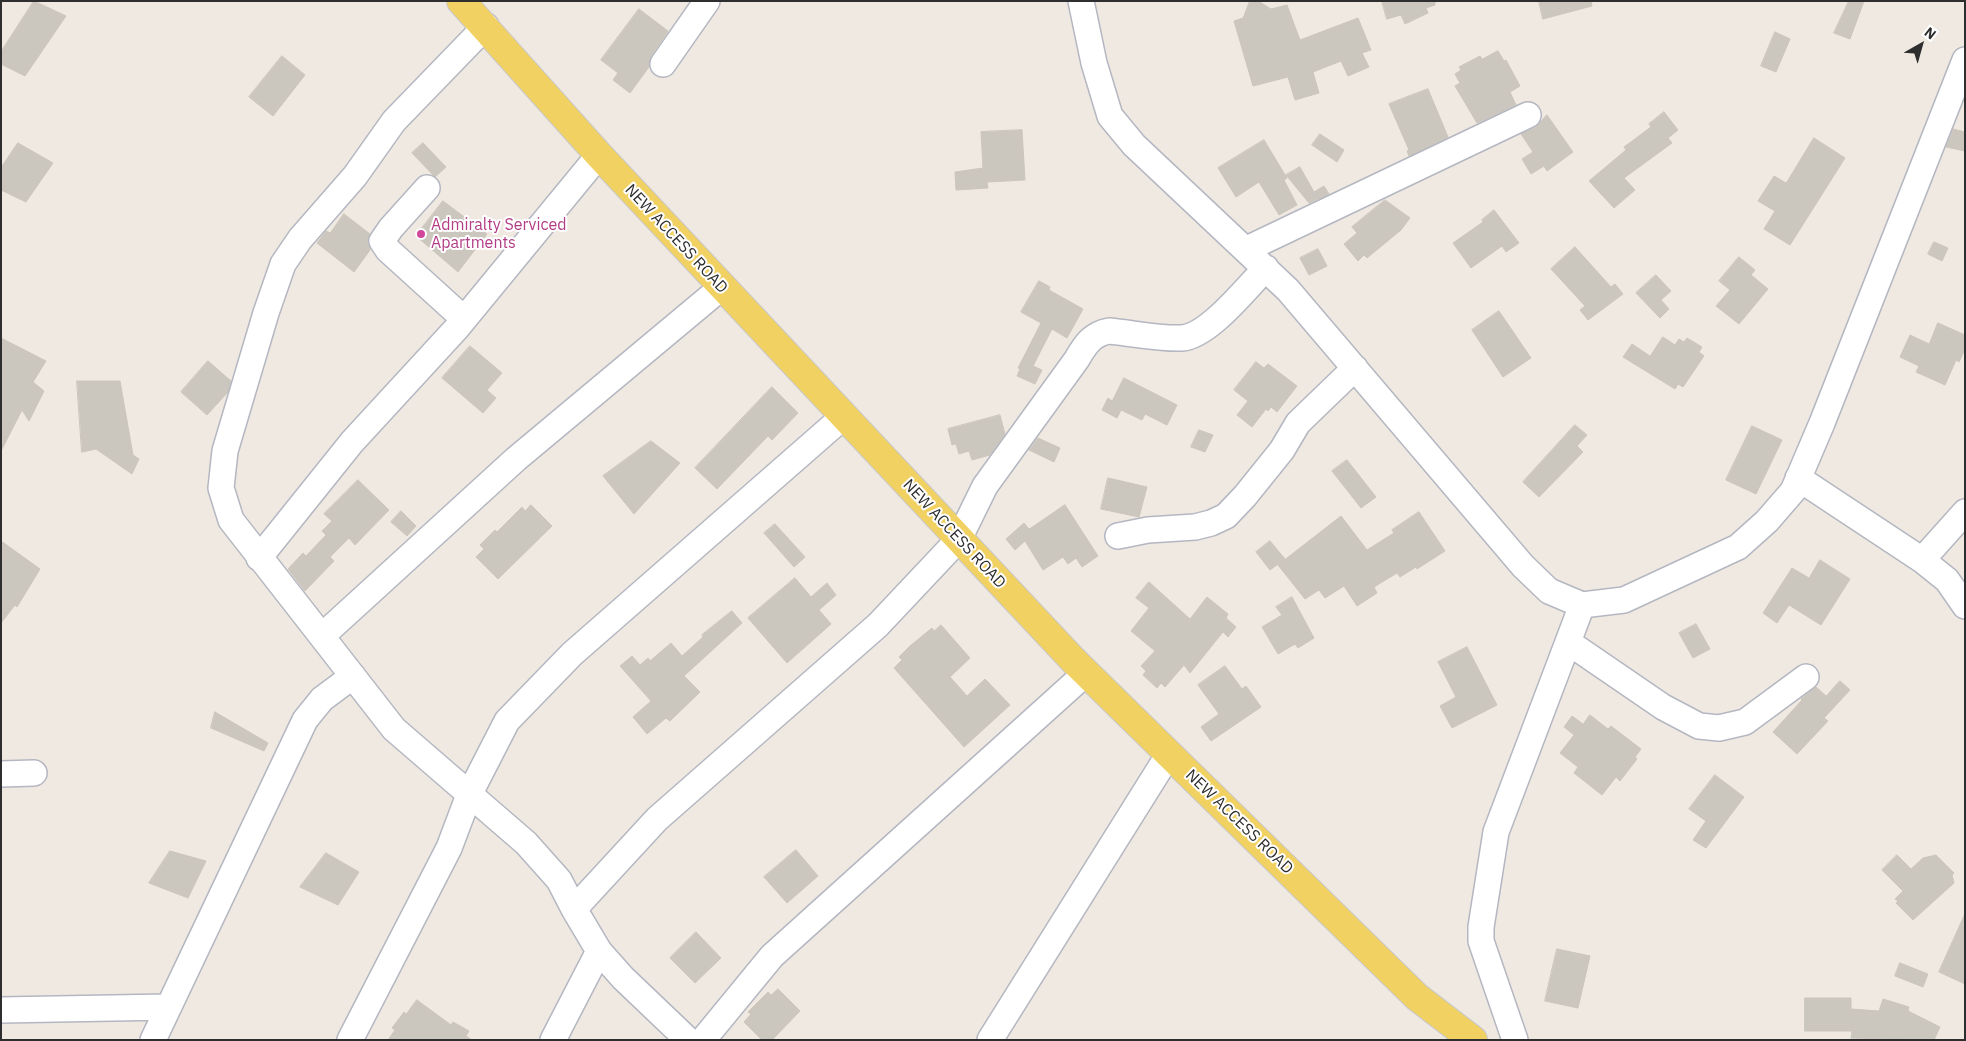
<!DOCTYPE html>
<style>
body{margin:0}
#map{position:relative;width:1966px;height:1041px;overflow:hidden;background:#efe9e1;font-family:"IBM Plex Sans",sans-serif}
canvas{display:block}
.frame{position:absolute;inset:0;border:2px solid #2e2e2e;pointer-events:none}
.north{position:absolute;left:1896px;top:20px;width:50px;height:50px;-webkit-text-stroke:4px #fff;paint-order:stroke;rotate:38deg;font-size:14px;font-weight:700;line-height:20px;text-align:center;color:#2e2e2e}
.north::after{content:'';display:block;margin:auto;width:18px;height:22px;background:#2e2e2e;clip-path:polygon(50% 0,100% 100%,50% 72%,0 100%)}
</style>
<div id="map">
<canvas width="1966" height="1041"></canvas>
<div class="frame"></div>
<div class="north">N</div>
</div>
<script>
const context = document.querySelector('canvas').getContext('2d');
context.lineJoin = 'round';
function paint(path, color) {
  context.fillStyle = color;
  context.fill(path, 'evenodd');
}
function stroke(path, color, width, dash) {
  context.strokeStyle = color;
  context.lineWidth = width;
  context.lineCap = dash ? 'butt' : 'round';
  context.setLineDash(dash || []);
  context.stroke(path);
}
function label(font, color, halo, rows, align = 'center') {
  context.font = font + ' "IBM Plex Sans",sans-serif';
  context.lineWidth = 4;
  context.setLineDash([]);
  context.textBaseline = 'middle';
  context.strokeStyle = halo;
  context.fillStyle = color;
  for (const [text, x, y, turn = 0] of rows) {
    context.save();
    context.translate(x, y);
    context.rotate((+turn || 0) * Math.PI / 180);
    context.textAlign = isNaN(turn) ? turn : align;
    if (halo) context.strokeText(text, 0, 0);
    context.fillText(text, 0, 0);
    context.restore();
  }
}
const building = new Path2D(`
 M34,1L66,16L25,76L1,64V52Z
 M1250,1H1258L1271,9L1287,5L1300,40L1358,18L1371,50L1362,53L1369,67L1348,76L1341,61L1313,72L1319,93L1295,100L1288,77L1253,86L1234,21L1243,18Z
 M1382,1H1435V5L1426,8L1428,13L1405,24L1401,15L1387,19Z
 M1539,1H1591L1592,6L1543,19Z
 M1849,1H1864L1850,39L1834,33Z
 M639,9L668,31L651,56L649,67L630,93L613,80L618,73L601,60Z
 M1775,32L1790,39L1776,72L1761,66Z
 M1498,51L1504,61L1506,60L1520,86L1510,92L1516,105L1477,123L1455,86L1460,83L1455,74L1461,70L1459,67L1480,56L1482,59Z
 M282,56L305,75L273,116L249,97Z
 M1428,89L1448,137L1409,156L1407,151L1409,150L1389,104Z
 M1664,112L1678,130L1668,138L1672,143L1624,178L1635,190L1614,208L1589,181L1626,150L1624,147L1651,127L1649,124Z
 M1547,115L1573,152L1547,171L1544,166L1531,174L1522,159L1533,152L1521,134L1535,128Z
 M1953,129L1965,132V151L1946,147Z
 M1022,130L1025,180L987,182L988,188L956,190L955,172L983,168L981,132Z
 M1320,134L1344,150L1337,162L1312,145Z
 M1814,138L1845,158L1790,245L1764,229L1775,211L1758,201L1774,176L1786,183Z
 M1264,140L1287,178L1284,180L1297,205L1279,215L1259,182L1236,197L1218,168Z
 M18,143L53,163L26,202L1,190V168Z
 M423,143L446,167L435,177L412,153Z
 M1300,167L1314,192L1324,186L1329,194L1309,203L1286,175Z
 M1385,200L1410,218L1401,230L1367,258L1364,255L1358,261L1344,244L1357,233L1352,227Z
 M443,201L487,234L458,272L416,236Z
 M1494,210L1519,243L1506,252L1502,246L1471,268L1453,243L1483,222L1482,220Z
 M344,214L370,234L368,241L370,250L354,272L317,243L326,231L330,233Z
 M1934,242L1948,248L1942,261L1928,254Z
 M1575,247L1611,287L1615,284L1623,294L1588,320L1580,310L1585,306L1551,269Z
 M1318,249L1327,266L1309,275L1300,258Z
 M1739,257L1755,270L1751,275L1768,289L1739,324L1716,306L1730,290L1719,281Z
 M1656,275L1671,291L1661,300L1669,309L1660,318L1636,293Z
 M1039,281L1050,287L1049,290L1083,309L1067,338L1052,329L1033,366L1042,370L1035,384L1017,376L1020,369L1018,368L1041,323L1021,312Z
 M1499,311L1531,358L1503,377L1472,330Z
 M1938,323L1965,335V349L1959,362L1956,360L1945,385L1916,372L1919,366L1900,357L1910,335L1929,344Z
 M1663,337L1675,345L1679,339L1684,342L1687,338L1702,347L1699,352L1704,356L1683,387L1678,384L1675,389L1623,357L1632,344L1650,356Z
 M1,338L46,361L33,382L44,391L29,421L22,410L1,451Z
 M470,346L502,373L487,390L496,398L483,413L442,378Z
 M208,361L231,381L228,392L207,415L181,392Z
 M1256,362L1264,368L1268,364L1297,386L1277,412L1271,407L1268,411L1266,409L1252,427L1237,415L1248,401L1234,390Z
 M1124,378L1177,405L1167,425L1145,414L1142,420L1121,410L1117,418L1102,410L1108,398L1112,401Z
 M77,381H120L133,455L139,459L132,474L96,449L82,452Z
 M772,387L798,413L772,440L768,436L717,489L695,468Z
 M1000,415L1005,434L990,455L972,460L969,451L959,454L956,444L952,445L948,429Z
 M1575,425L1587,435L1577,446L1583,452L1539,497L1523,482Z
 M1752,426L1782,440L1756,494L1726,480Z
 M1199,430L1213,435L1205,452L1191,447Z
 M1038,438L1060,448L1054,462L1029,450Z
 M651,441L680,463L634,514L603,476Z
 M1347,460L1376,497L1361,508L1332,471Z
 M1108,478L1147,487L1139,517L1101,509Z
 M358,480L389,510L355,545L349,538L330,557L334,561L305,591L288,569L303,553L306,556L326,535L322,531L332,521L324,514Z
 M531,505L552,526L498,579L476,557L484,549L480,545L495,530L497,532L522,507L525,511Z
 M1065,505L1098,556L1082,567L1076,558L1068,564L1063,557L1043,570L1025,541L1015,550L1006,539L1024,523L1029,529Z
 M401,511L416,526L407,536L391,522Z
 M1419,512L1445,551L1417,569L1416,567L1400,577L1397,573L1374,587L1377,593L1357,606L1344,586L1325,598L1319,590L1305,599L1278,565L1341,516L1367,550L1394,533L1392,530Z
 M775,524L805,557L794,567L764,533Z
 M1,541L40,569L17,607L15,605L1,623Z
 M1270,541L1285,559L1270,570L1256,552Z
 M1820,560L1850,579L1821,625L1789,605L1777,623L1763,613L1792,568L1809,578Z
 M795,578L811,597L827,583L836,595L819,610L831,624L787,663L748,618Z
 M1149,582L1190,619L1207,597L1228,614L1226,618L1236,627L1228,637L1223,632L1190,673L1184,665L1165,687L1161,683L1157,688L1143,675L1146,671L1141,666L1155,651L1131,631L1149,608L1136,598Z
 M1292,597L1314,638L1298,648L1295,644L1278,654L1262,627L1282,615L1276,607Z
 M732,611L742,623L684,676L700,692L670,721L666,718L647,734L633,717L651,701L620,666L632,656L640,665L648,658L650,661L671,643L682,656L703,637L702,635Z
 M1696,624L1710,649L1693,658L1679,633Z
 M941,625L970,658L950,677L967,696L985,679L1010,705L964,747L894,668L902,660L899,657L910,646L932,628L934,631Z
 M1467,647L1497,705L1452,728L1440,706L1456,697L1438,662Z
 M1225,666L1242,689L1246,686L1261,707L1211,741L1201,727L1219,714L1198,685Z
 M1840,681L1850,690L1824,718L1828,721L1797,754L1773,732L1802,700L1801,699L1816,687L1826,696Z
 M215,712L268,743L264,751L211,728Z
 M1590,715L1608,729L1611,726L1641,749L1635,757L1637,759L1620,781L1616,777L1602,795L1574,773L1578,767L1560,753L1574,735L1564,727L1572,716L1583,724Z
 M1715,775L1744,797L1706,848L1693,840L1706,821L1689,809Z
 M796,850L818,876L787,903L764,877Z
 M170,851L206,861L188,898L149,883Z
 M326,853L359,872L338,905L300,887Z
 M1897,855L1911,869L1923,858L1936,855L1954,873L1952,875L1954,883L1913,920L1896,903L1898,901L1895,899L1903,891L1882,870Z
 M1965,914V984L1939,972Z
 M696,932L721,958L695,983L670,958Z
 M1557,949L1590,956L1578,1008L1545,1001Z
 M1900,963L1928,974L1923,987L1895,976Z
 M778,989L800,1011L772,1040H762L744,1022L751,1014L748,1012L768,992L771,995Z
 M1805,998H1851V1009L1879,1011L1883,999L1909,1007L1908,1011L1940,1027L1934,1040L1851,1038L1852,1031H1805Z
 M417,1000L451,1025L453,1022L469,1031L466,1036L472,1040H388L395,1030L392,1028L404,1012L406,1014Z`);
paint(building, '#cbc7bf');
stroke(building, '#cbc5ba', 1);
const minor = new Path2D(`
 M1081,1L1094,63L1110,116L1134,145L1288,290L1523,566L1549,591L1582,605L1624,600L1738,547L1767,521L1793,491L1822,423L1965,60
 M486,26L394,121L355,176L300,239L283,264L266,313L225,451L221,488L231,520L394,729L526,843L559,880L574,909L657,819L878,625L959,539L985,486L1077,359C1085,345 1092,334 1109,331C1132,333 1158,339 1182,338C1209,336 1247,287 1266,268
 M663,64L707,1
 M427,188L391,228L382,241L388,250L464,319
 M1247,249L1528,115
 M1798,478L1922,560L1947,580L1965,606
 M1118,536L1148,530L1195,527L1211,523L1226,516L1245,496L1282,450L1298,423L1355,368
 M259,558L352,442L456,329L599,155
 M1922,560L1965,512
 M322,636L516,459L722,287
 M1568,642L1663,707L1699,726L1719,728L1745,722L1806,677
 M1,774L34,773
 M574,909L599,951L623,978L688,1040
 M1,1010L168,1007
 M153,1040L305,720L322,699L353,676
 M350,1040L449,848L469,795L507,721L572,654L843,417
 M553,1040L599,951
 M703,1040L772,956L1086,673
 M990,1040L1169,754
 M1515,1040L1481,941V927L1496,832L1582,605`);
const major = new Path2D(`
 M461,1L599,155L1074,661L1417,997L1473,1040`);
stroke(minor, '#b4b7c1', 28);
stroke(major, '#c9c9c9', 30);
stroke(minor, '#fff', 25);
stroke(major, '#f2d163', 28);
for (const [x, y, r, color] of [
 [421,234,5,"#d1479c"]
]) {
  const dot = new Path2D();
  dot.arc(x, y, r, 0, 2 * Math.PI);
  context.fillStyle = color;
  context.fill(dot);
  stroke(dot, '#fff', 2);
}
label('16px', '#b23c85', '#fff', [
 ["Admiralty Serviced",431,225],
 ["Apartments",431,243]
], 'left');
label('16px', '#2e2e2e', '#fff', [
 ["NEW ACCESS ROAD",676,239,47],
 ["NEW ACCESS ROAD",954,534,47],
 ["NEW ACCESS ROAD",1239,822,44]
]);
</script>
